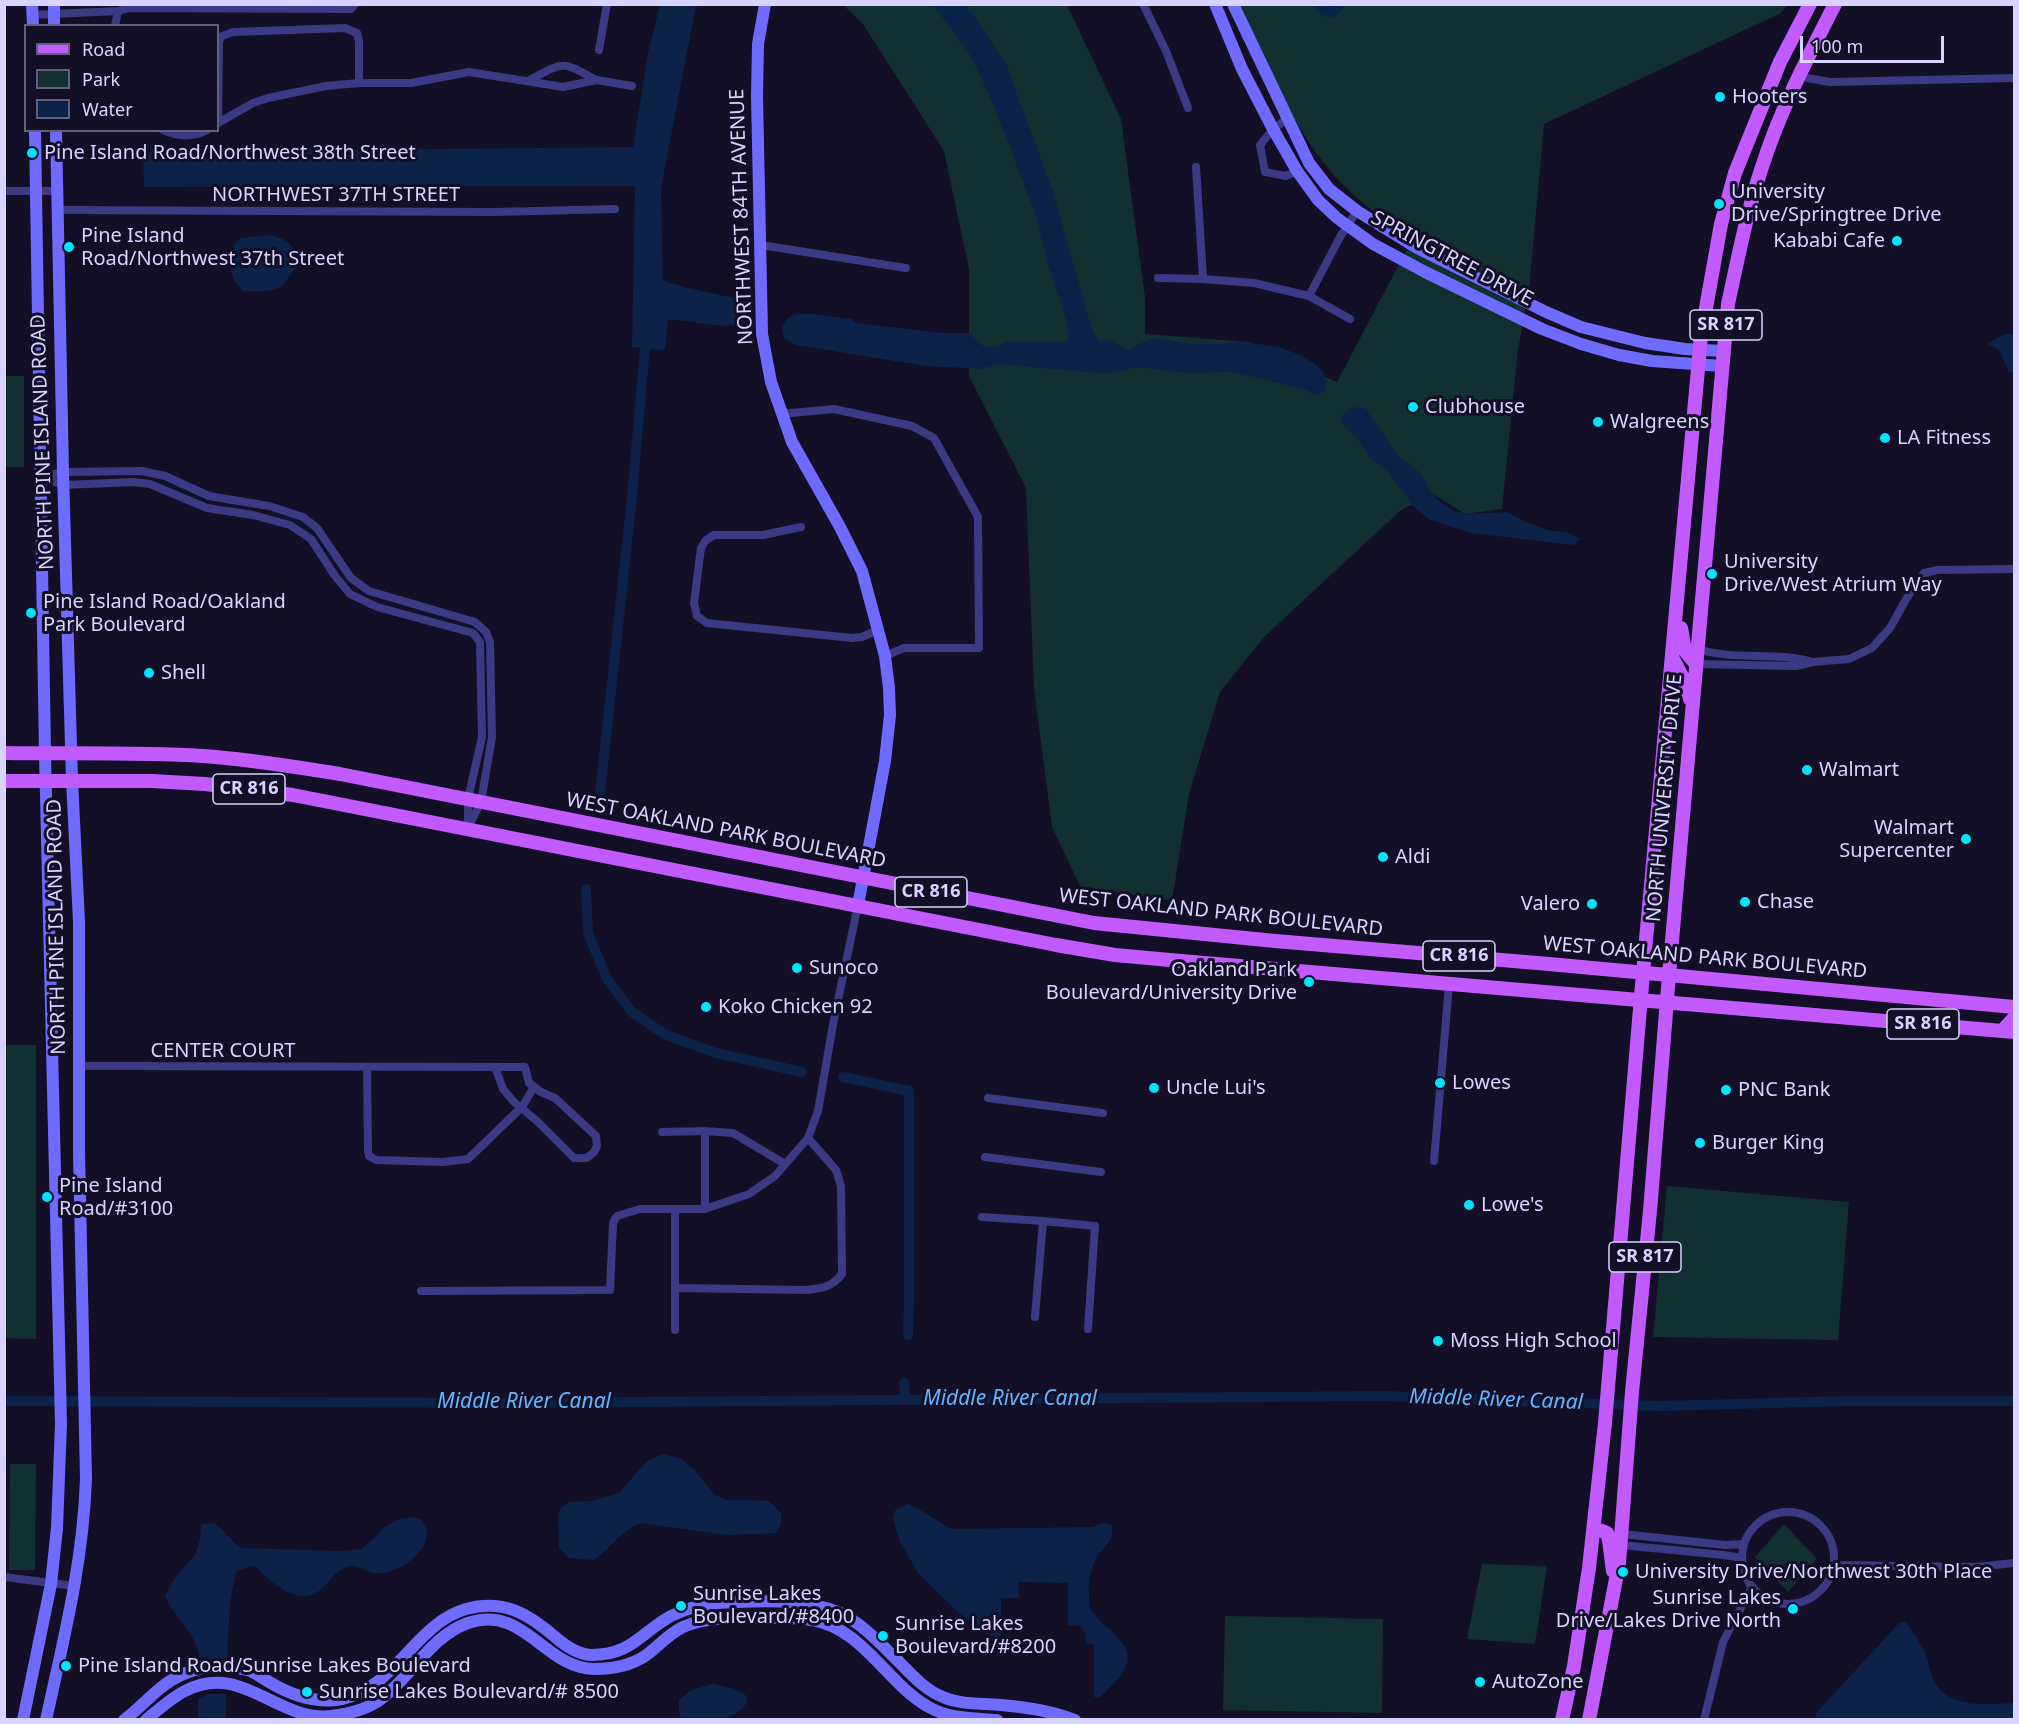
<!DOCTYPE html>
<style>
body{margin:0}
#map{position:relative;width:2019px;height:1724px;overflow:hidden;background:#130f26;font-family:"Noto Sans",sans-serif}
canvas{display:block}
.frame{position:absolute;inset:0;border:6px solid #d9d4ff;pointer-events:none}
.legend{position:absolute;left:24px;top:24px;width:195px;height:108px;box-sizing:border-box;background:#130f26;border:2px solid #625e7d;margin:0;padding:8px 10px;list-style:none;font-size:18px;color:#d9d4ff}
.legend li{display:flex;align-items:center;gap:12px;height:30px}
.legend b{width:30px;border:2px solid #625e7d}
.scale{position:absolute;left:1800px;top:36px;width:144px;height:27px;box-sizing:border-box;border:3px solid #d9d4ff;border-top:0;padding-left:8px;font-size:18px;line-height:21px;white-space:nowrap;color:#d9d4ff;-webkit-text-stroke:4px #130f26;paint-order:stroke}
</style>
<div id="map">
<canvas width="2019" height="1724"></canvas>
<div class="frame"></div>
<ul class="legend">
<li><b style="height:8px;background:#c25bff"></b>Road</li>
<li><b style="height:16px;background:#12302f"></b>Park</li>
<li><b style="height:16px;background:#0c2248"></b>Water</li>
</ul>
<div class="scale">100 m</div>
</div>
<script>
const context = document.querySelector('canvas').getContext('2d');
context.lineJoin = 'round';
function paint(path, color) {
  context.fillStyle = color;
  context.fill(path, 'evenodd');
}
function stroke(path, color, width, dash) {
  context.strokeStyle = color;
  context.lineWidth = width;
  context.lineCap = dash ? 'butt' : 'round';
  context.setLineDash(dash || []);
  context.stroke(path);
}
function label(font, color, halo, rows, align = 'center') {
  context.font = font + ' "Noto Sans",sans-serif';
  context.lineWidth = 6;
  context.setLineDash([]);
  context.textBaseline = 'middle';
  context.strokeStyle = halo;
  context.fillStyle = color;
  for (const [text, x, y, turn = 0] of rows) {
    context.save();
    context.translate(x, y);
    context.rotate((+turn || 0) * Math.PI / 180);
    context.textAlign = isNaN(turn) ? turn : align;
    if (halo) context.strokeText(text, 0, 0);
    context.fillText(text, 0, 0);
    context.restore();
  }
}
paint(new Path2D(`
 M843,5H1067L1121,119L1145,297V334L1250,342L1337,382L1415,234C1398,224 1378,216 1363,203C1301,153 1273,75 1240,5H1788L1781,13L1544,124L1529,290L1518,350L1502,509L1465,514L1433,494L1401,510L1264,637L1220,692L1189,794L1172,901L1080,886L1052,827L1034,689L1026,488L969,376V269L944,151L863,24Z
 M5,376H24V467H5Z
 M5,1045H36V1339L5,1338Z
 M1667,1186L1849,1202L1838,1340L1653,1337Z
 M10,1464H36L35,1570H9Z
 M1784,1524L1817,1559L1788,1592L1755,1557Z
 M1482,1564L1547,1566L1535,1644L1467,1639Z
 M1225,1616L1383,1619L1382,1713L1223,1710Z`), '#12302f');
paint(new Path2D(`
 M660,5H696L661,189L663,281L688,288L734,298L744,311L745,323C721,331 693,319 668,320L665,350L632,347L635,186L144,187L143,152L633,147L648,53Z
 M933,5H964L975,17L1006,64L1054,195L1092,330L1099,341L1108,340L1130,350L1145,341L1154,338L1191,344H1226L1239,341L1278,347L1298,354L1315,364L1323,372L1327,383L1325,392L1316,395L1307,390L1233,372L1186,373L1136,367L1109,374L998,364L981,369L926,366L796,345L784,338L782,328C784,323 786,319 791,316C803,310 837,318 851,319L856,323L942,333H969L984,347L998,346L1006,342H1067L1069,335L1066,319L1049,267L1035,213L994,106L971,56Z
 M1313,5H1343V10L1332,18L1320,14Z
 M269,235C294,239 306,258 288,278C286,281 284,284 282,286C271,293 255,291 244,291L234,281L231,270L234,245L241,238Z
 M2004,334H2014V373L2009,372L1999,350L1988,344Z
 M1353,407L1366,409L1399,458L1413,466L1421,474L1430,490L1440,502L1454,511L1467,514L1507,512L1526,522L1548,530L1569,533L1581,539L1573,545L1471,533L1430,520L1416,509L1388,472L1370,458L1358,439L1343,424L1340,417Z
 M662,1454L682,1459L696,1472L715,1495L726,1500H750L769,1501L781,1513V1524L776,1533L727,1535L640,1523C620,1532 611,1548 594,1560L569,1558L559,1548L558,1514L561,1507L569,1502L591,1501L619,1493L646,1462Z
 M907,1504L917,1508L951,1529L1092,1527L1104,1523L1112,1525C1115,1542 1105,1544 1097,1557C1091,1568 1088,1581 1089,1593C1089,1599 1089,1606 1092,1611C1102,1629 1138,1643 1125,1668C1121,1678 1108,1688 1101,1697L1097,1698L1094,1697V1645L1086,1643V1635L1080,1626L1068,1625V1583L1018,1582L1019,1598H1001V1639L985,1633L960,1614L918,1573L900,1542L893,1519L895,1510Z
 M412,1517L421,1519C423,1523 427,1528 427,1532C429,1554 393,1577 373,1573C364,1571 357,1564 347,1567C336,1570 328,1584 319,1591C297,1607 270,1582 256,1566L248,1567L236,1572L230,1602L227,1658L200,1661C196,1630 177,1623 165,1596L174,1579L195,1555L200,1539L201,1524L215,1523C225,1531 231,1541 241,1548L341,1551L361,1549L371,1541L386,1526L399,1519Z
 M1900,1622H1906C1912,1631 1919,1640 1924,1650C1929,1659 1929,1671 1934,1681C1948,1709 1988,1704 2014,1703V1719H1816V1713Z
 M713,1684L732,1688L747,1696V1702L743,1709L726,1719H682L679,1713V1700L691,1690Z
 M208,1694H226V1719H198V1699Z`), '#0c2248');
stroke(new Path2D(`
 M600,793L632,497L646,335
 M586,889L588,933L607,979L632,1012L666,1035L716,1053L802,1072
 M843,1077L909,1091V1299L908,1335
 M904,1383L905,1400
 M4,1401L511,1403L1383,1396L1660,1406L1849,1401H2014`), '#0c2248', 10);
stroke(new Path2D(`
 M1143,4L1166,51L1188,108
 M33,15L118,11L129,8L351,9L355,4
 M115,26L118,11
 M599,50L607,4
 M1800,73L1807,78L1830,82L2014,78
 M528,81C563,62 561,60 596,80
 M1287,119L1273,129L1260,145L1265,172L1286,176L1297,171
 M218,122L219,41L222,36L233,32L345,28L357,33L359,41V83
 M218,123L253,103L268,98L326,86L359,83H411L469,72L563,87L597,80L632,86
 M163,130C175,136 195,138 207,130
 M1196,167L1203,279L1254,283L1309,296L1350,319
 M4,191H57
 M57,210L495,212L615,209
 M761,245L906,268
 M1158,278L1203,279
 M1309,296L1340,237L1357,211
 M781,414L834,409L912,426L934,438L978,517L979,648H904L885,656
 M41,477L63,472L142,471L165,476L209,496L269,506L303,517L317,528L351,578L369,591L475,622L486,632L490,642L492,737L481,802L468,828
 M41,477L63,485L134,482L150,484L207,508L253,515L290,525L311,539L335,576L350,594L377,607L473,633L480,642L482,737L468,799V823
 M801,527L763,535H714L706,540L701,548L694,603L697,616L707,623L852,638L862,637L878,630
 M1697,649C1735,661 1775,651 1812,662
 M1696,664L1796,666L1813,662L1849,659L1872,648L1890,628L1908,596L1924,573L1938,570L2014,569
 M80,1066L525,1067L529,1083L541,1092L555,1098L596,1136L597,1146L594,1152L587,1158H574L537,1121L514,1102L503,1089L495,1067
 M367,1067L368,1151L369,1156L376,1160L443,1162L468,1159L522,1107L534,1087
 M988,1098L1103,1113
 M705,1131V1209
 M662,1132L705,1131L733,1133L785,1164
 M985,1157L1101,1172
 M1434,1161L1449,985
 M675,1209V1330
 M982,1217L1043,1221L1035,1317
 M1043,1221L1095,1226L1088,1329
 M675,1288L807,1290C823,1288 832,1287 842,1274L841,1186L836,1170L808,1138L818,1111L834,1019L858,905
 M421,1291L610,1290L613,1223L617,1216L640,1209H705L749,1194L775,1176L808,1138
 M1742 1558a46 46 0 1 1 92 0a46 46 0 1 1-92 0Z
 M1622,1534L1725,1545L1744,1544
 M1621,1545L1724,1555L1742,1558
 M1833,1565L1977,1567L2014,1563
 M4,1577L75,1586
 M1704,1720L1723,1642L1752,1587`), '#3d3a85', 8);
stroke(new Path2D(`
 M32,4L33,26
 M54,4V26
 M765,4L758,44L757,96L762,334L771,382L792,442L840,527L862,571L885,656L889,688L890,715L885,761L858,905
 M1215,4L1242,69L1273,129L1297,171L1318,200L1337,218L1373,244L1425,272L1542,329L1581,344L1619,355L1652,361L1722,366
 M1233,4L1309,163L1329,189L1357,211L1417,248L1546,312L1581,327L1645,343L1685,349L1723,351
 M23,1720L51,1584L57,1528L61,1424L45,754L35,130
 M46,1720C64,1638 83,1563 86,1479L79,1151V922L72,780L63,472L56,130
 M124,1720C143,1706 158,1686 179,1676C199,1666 225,1664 247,1670C255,1672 263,1679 271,1683C293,1696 316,1704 342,1699C395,1688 416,1623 466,1609C503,1599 527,1613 554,1636C564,1645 577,1654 591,1655C632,1655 640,1633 671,1616C685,1609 702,1604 718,1603C752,1601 808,1598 840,1613C859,1622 875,1638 890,1653C906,1668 922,1689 943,1697C961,1705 982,1703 1001,1705C1027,1707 1051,1711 1075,1720
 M146,1720C158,1710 171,1698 185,1691C241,1661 277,1722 331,1716C348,1714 368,1709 381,1699C412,1676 431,1636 468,1623C524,1604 544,1668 594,1669C611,1669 630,1666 645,1656C658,1647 668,1634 683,1627C709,1616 737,1618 764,1618C780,1618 797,1617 812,1620C862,1628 886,1682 927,1706C948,1719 973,1718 997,1720`), '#6f6bff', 12);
stroke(new Path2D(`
 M1681,628L1685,651L1696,664
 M1672,657L1683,678L1690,699
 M4,753C71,754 137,752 203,756C249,759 295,767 340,774L1094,923L1275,941L1549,964L2014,1007
 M4,781H152L205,784L293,795L1056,945L1115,955L1181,961L2014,1032
 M2002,1031L2014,1018
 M1594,1528L1607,1533L1609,1540L1613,1571
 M1562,1720L1574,1666L1589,1568L1605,1423L1643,973L1701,336L1721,224L1735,173L1780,62L1810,4
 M1589,1720L1619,1563L1632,1392L1650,1211L1669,975L1728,304C1738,258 1747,211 1762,167C1780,110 1808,57 1835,4`), '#c25bff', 14);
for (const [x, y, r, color] of [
 [1720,97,6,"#00e5ff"],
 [32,153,6,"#00e5ff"],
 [1719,204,6,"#00e5ff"],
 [1897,241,6,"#00e5ff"],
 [69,247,6,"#00e5ff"],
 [1413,407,6,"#00e5ff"],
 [1598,422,6,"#00e5ff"],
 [1885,438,6,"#00e5ff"],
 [1712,574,6,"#00e5ff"],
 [31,613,6,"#00e5ff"],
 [149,673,6,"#00e5ff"],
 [1807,770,6,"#00e5ff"],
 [1966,839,6,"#00e5ff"],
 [1383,857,6,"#00e5ff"],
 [1745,902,6,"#00e5ff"],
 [1592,904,6,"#00e5ff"],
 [797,968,6,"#00e5ff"],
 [1309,982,6,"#00e5ff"],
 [706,1007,6,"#00e5ff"],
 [1440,1083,6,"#00e5ff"],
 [1154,1088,6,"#00e5ff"],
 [1726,1090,6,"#00e5ff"],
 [1700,1143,6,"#00e5ff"],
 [47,1197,6,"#00e5ff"],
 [1469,1205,6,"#00e5ff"],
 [1438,1341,6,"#00e5ff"],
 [1623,1572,6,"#00e5ff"],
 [681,1606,6,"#00e5ff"],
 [1793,1609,6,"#00e5ff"],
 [883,1636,6,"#00e5ff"],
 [66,1666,6,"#00e5ff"],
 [1480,1682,6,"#00e5ff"],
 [307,1692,6,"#00e5ff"]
]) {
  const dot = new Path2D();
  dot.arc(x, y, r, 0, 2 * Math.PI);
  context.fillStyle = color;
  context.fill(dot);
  stroke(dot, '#130f26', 2);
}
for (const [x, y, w] of [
 [1726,325,72],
 [249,789,72],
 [931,892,72],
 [1459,956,72],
 [1923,1024,72],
 [1645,1257,72]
]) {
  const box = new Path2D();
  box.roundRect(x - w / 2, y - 15, w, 30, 4.5);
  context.fillStyle = '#130f26';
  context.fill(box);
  stroke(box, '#d9d4ff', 1.5);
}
label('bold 18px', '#d9d4ff', null, [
 ["SR 817",1726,325],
 ["CR 816",249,789],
 ["CR 816",931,892],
 ["CR 816",1459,956],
 ["SR 816",1923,1024],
 ["SR 817",1645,1257]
]);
label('20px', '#d9d4ff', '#130f26', [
 ["Hooters",1732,97],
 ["Pine Island Road/Northwest 38th Street",44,153],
 ["University",1731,192],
 ["Drive/Springtree Drive",1731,215],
 ["Pine Island",81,236],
 ["Road/Northwest 37th Street",81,259],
 ["Kababi Cafe",1885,241,"right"],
 ["Clubhouse",1425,407],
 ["Walgreens",1610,422],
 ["LA Fitness",1897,438],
 ["University",1724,562],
 ["Drive/West Atrium Way",1724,585],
 ["Pine Island Road/Oakland",43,602],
 ["Park Boulevard",43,625],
 ["Shell",161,673],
 ["Walmart",1819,770],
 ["Walmart",1954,828,"right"],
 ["Supercenter",1954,851,"right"],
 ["Aldi",1395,857],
 ["Chase",1757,902],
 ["Valero",1580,904,"right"],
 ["Sunoco",809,968],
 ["Oakland Park",1297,970,"right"],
 ["Boulevard/University Drive",1297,993,"right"],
 ["Koko Chicken 92",718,1007],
 ["Lowes",1452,1083],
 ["Uncle Lui's",1166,1088],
 ["PNC Bank",1738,1090],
 ["Burger King",1712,1143],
 ["Pine Island",59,1186],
 ["Road/#3100",59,1209],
 ["Lowe's",1481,1205],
 ["Moss High School",1450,1341],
 ["University Drive/Northwest 30th Place",1635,1572],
 ["Sunrise Lakes",693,1594],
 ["Boulevard/#8400",693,1617],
 ["Sunrise Lakes",1781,1598,"right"],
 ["Drive/Lakes Drive North",1781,1621,"right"],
 ["Sunrise Lakes",895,1624],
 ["Boulevard/#8200",895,1647],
 ["Pine Island Road/Sunrise Lakes Boulevard",78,1666],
 ["AutoZone",1492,1682],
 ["Sunrise Lakes Boulevard/# 8500",319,1692]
], 'left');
label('20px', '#d9d4ff', '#130f26', [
 ["NORTHWEST 37TH STREET",336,195],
 ["NORTHWEST 84TH AVENUE",742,217,-92],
 ["SPRINGTREE DRIVE",1452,259,28],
 ["NORTH PINE ISLAND ROAD",43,442,-92],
 ["NORTH UNIVERSITY DRIVE",1665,798,-85],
 ["WEST OAKLAND PARK BOULEVARD",726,831,11],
 ["WEST OAKLAND PARK BOULEVARD",1221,913,6],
 ["NORTH PINE ISLAND ROAD",57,927,-91],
 ["WEST OAKLAND PARK BOULEVARD",1705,958,5],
 ["CENTER COURT",223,1051]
]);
label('italic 21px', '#62b6ff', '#130f26', [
 ["Middle River Canal",1010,1399],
 ["Middle River Canal",1496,1400,2],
 ["Middle River Canal",524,1402]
]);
</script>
